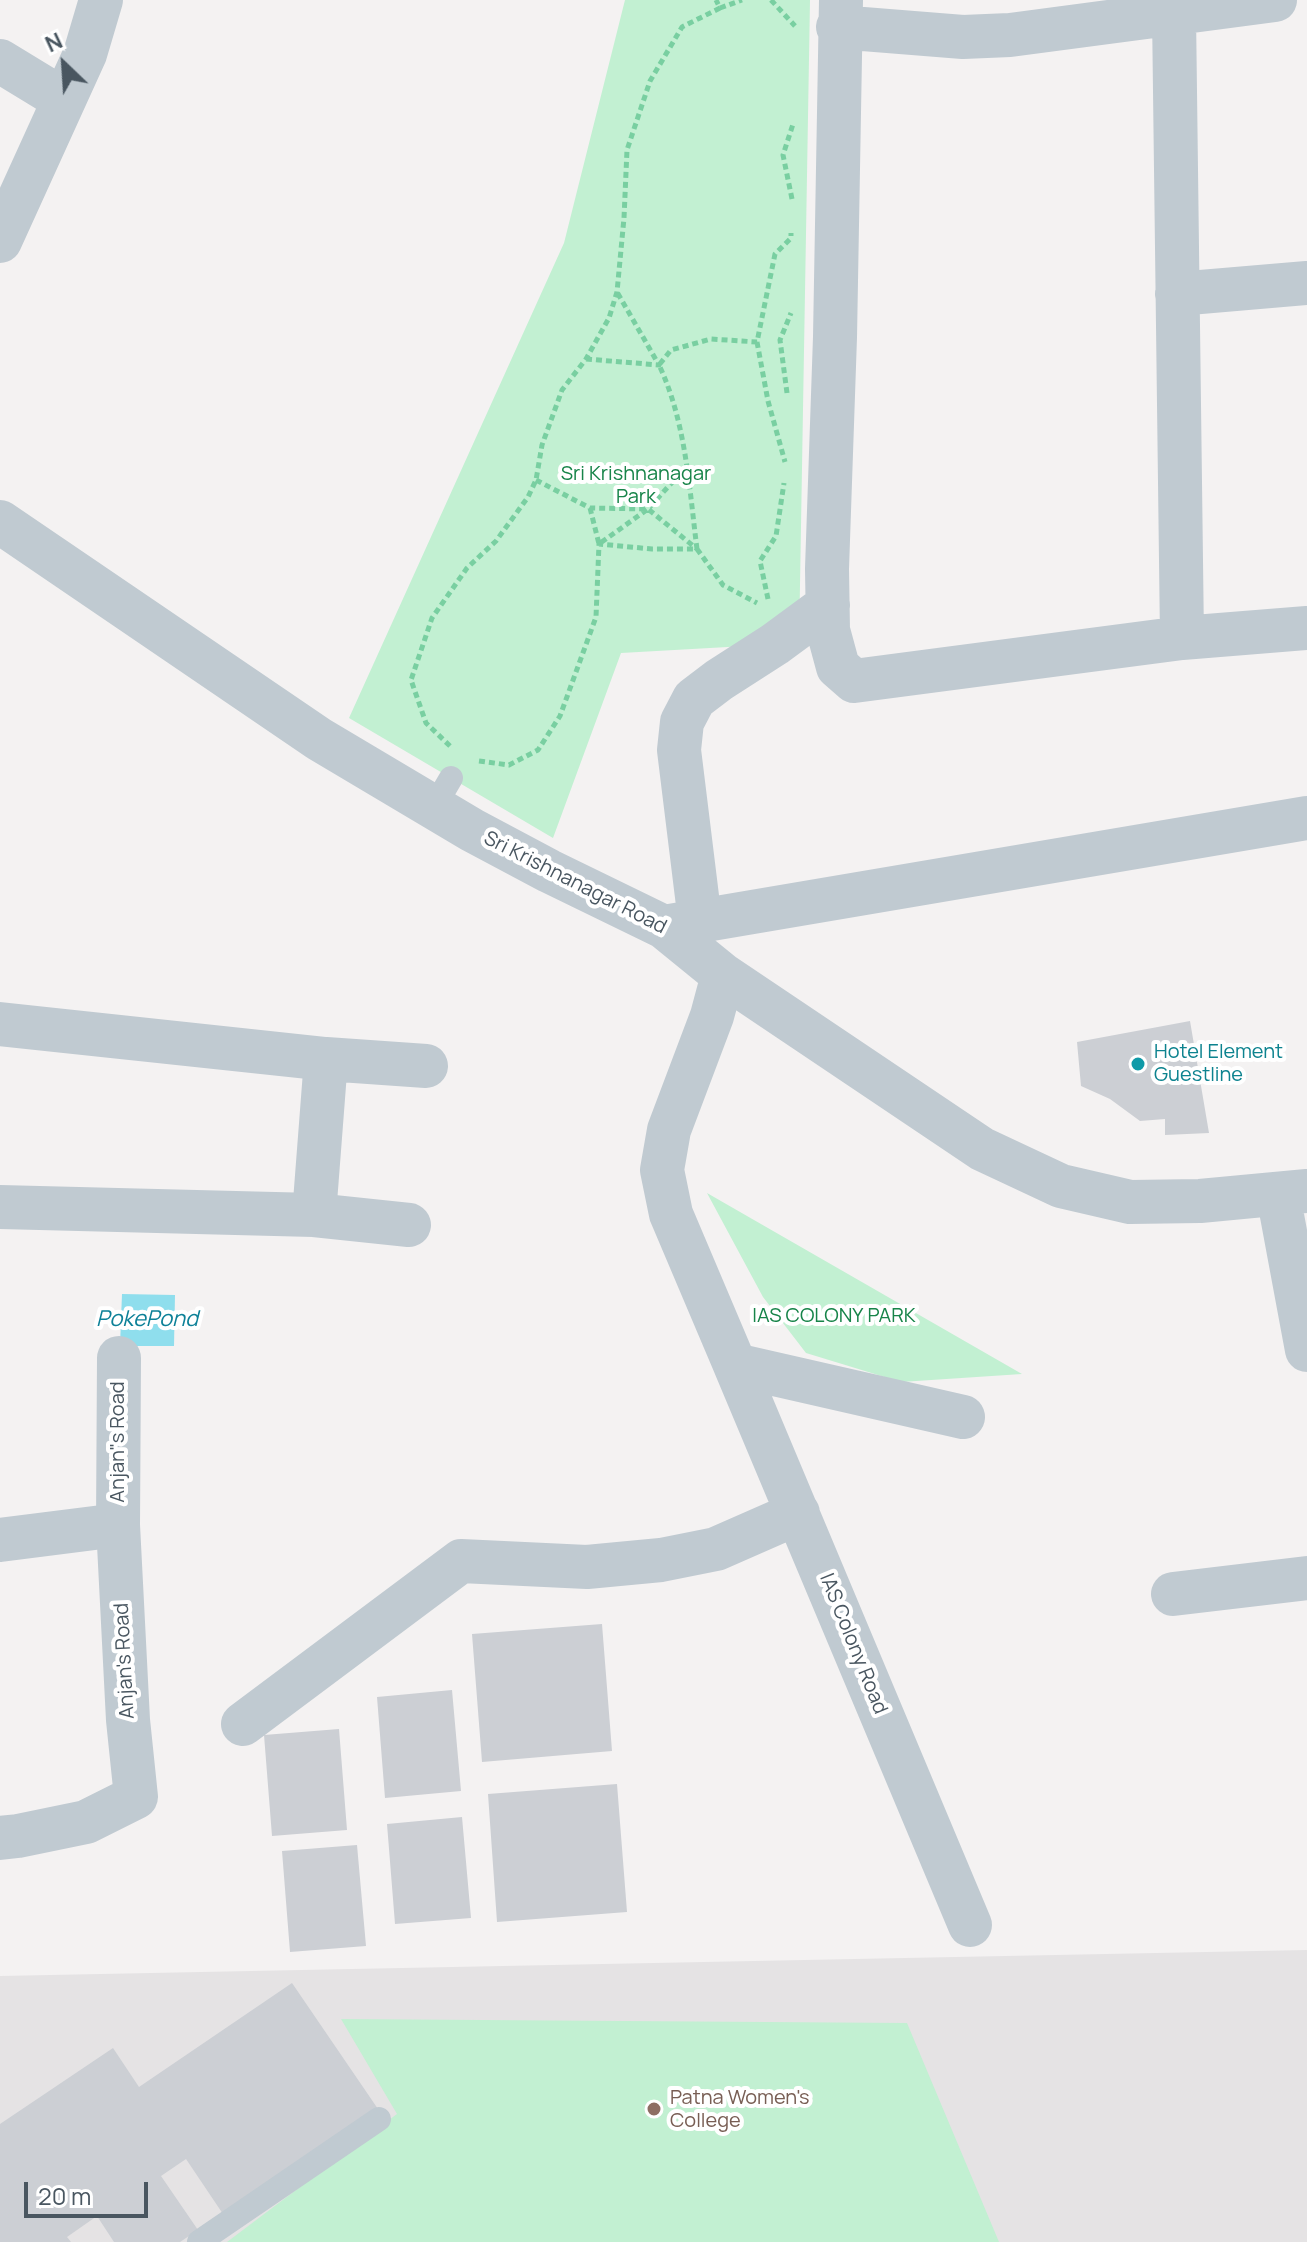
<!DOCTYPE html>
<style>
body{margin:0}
#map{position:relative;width:1307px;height:2242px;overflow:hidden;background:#f4f2f2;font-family:Manrope,sans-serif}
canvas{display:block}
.north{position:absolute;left:24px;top:24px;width:80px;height:80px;-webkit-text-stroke:6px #fff;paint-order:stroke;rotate:335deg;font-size:22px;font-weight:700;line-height:32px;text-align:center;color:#495660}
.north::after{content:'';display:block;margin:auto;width:28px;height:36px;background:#495660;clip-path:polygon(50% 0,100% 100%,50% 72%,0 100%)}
.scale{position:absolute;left:24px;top:2182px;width:124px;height:36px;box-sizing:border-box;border:4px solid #495660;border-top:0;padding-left:10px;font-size:24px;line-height:28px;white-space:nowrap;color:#495660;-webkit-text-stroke:6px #fff;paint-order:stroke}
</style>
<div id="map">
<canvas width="1307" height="2242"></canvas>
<div class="north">N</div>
<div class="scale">20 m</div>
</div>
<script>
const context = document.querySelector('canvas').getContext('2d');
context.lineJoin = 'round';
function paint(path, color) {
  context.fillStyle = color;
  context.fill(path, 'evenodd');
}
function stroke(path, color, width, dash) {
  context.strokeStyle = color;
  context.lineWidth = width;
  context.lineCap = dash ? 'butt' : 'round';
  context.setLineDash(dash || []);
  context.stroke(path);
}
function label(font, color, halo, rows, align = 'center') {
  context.font = font + ' Manrope,sans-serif';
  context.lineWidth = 8;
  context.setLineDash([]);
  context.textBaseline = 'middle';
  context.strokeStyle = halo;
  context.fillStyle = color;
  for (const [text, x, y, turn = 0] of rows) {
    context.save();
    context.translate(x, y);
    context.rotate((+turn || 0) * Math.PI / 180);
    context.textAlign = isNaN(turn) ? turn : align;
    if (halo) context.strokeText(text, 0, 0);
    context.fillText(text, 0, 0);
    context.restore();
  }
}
paint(new Path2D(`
 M1307,1950V2242H0V1976Z`), '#e5e3e4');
paint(new Path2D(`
 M625,0H810L799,643L621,653L553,838L349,718L564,243Z
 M707,1193L1022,1374L901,1382L806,1353L763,1297Z
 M341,2019L907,2023L999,2242H227L397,2114Z`), '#c2f0d2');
paint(new Path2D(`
 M122,1294L175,1295L174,1346H120Z`), '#8fdeed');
paint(new Path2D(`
 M1190,1021L1209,1133L1165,1135V1119L1140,1121L1110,1099L1081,1086L1077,1042Z
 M602,1624L612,1751L482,1762L472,1634Z
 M452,1690L461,1791L385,1798L377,1697Z
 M339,1729L347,1830L272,1836L264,1735Z
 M617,1784L627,1912L497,1922L488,1794Z
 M462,1817L471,1918L395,1924L387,1824Z
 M357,1845L366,1946L290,1952L282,1851Z
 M292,1983L378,2109L223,2214L186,2159L161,2176L198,2230L180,2242H114L97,2216L67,2237L71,2242H0V2124L113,2048L139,2087Z`), '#cccfd4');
stroke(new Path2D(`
 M771,0L795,26
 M720,8L742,0
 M792,199L783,155L793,124
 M757,342L768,401L785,462
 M586,359L659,365L617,292
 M787,393L780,340L791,313
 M536,480L590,508L648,509L697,549
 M590,508L599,544L648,509L686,467
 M697,549C689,487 686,422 659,365L671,350L711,339L757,342L775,254L791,238V233
 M768,599L760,561L776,536L784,483
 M450,746L426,723L411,680L432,618L467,568L496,541L528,497L536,480L542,445L562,390L586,359L609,318L617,292L624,218L627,150L650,81L682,27L720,8L716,0
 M479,761L509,765L538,750L560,716L596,617L599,544L652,549H697L723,585L757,603`), '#79cfa1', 5, [6, 4]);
stroke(new Path2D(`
 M434,807L451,778
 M199,2242L379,2119`), '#c0cad1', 24);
stroke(new Path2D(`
 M841,0L835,337L827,569L828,630L838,667L854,681L1182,638L1307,628
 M1174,13L1182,638
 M838,27L963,37L1010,35L1275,0
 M0,61L64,100
 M0,241L85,54L101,0
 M1177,294L1307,283
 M0,522L319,739L472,830L549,871L664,927L723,975L982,1149L1061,1186L1130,1202L1200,1201L1307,1191
 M700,921L679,750L682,722L694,699L719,680L775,644L828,605
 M664,927L1307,818
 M723,975L712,1016L669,1130L662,1170L671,1214L735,1365L963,1417
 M0,1024L326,1059L314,1215
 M326,1059L426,1066
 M1278,1194L1307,1350
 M0,1207L314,1215L409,1225
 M735,1365L970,1925
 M0,1540L118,1525
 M1173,1594L1307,1578
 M243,1724L461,1561L587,1567L661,1560L716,1549L798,1513
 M0,1838L18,1836L86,1822L136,1797L128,1720L118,1525L119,1358`), '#c0cad1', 44);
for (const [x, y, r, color] of [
 [1138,1064,8,"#0f9aa8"],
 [654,2109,8,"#8d6e63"]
]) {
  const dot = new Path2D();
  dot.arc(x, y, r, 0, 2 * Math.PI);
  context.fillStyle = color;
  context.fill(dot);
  stroke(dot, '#fff', 3);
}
label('20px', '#178449', '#fff', [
 ["Sri Krishnanagar",636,474],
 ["Park",636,497],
 ["IAS COLONY PARK",834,1316]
]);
label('20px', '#495660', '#fff', [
 ["Sri Krishnanagar Road",575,883,27],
 ["Anjan\"s Road",118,1442,-90],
 ["IAS Colony Road",853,1644,68],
 ["Anjan's Road",125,1661,-93]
]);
label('20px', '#0d838f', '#fff', [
 ["Hotel Element",1154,1052],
 ["Guestline",1154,1075]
], 'left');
label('20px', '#785e54', '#fff', [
 ["Patna Women's",670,2098],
 ["College",670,2121]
], 'left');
label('italic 22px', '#0d8198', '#fff', [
 ["PokePond",147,1320]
]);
</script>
